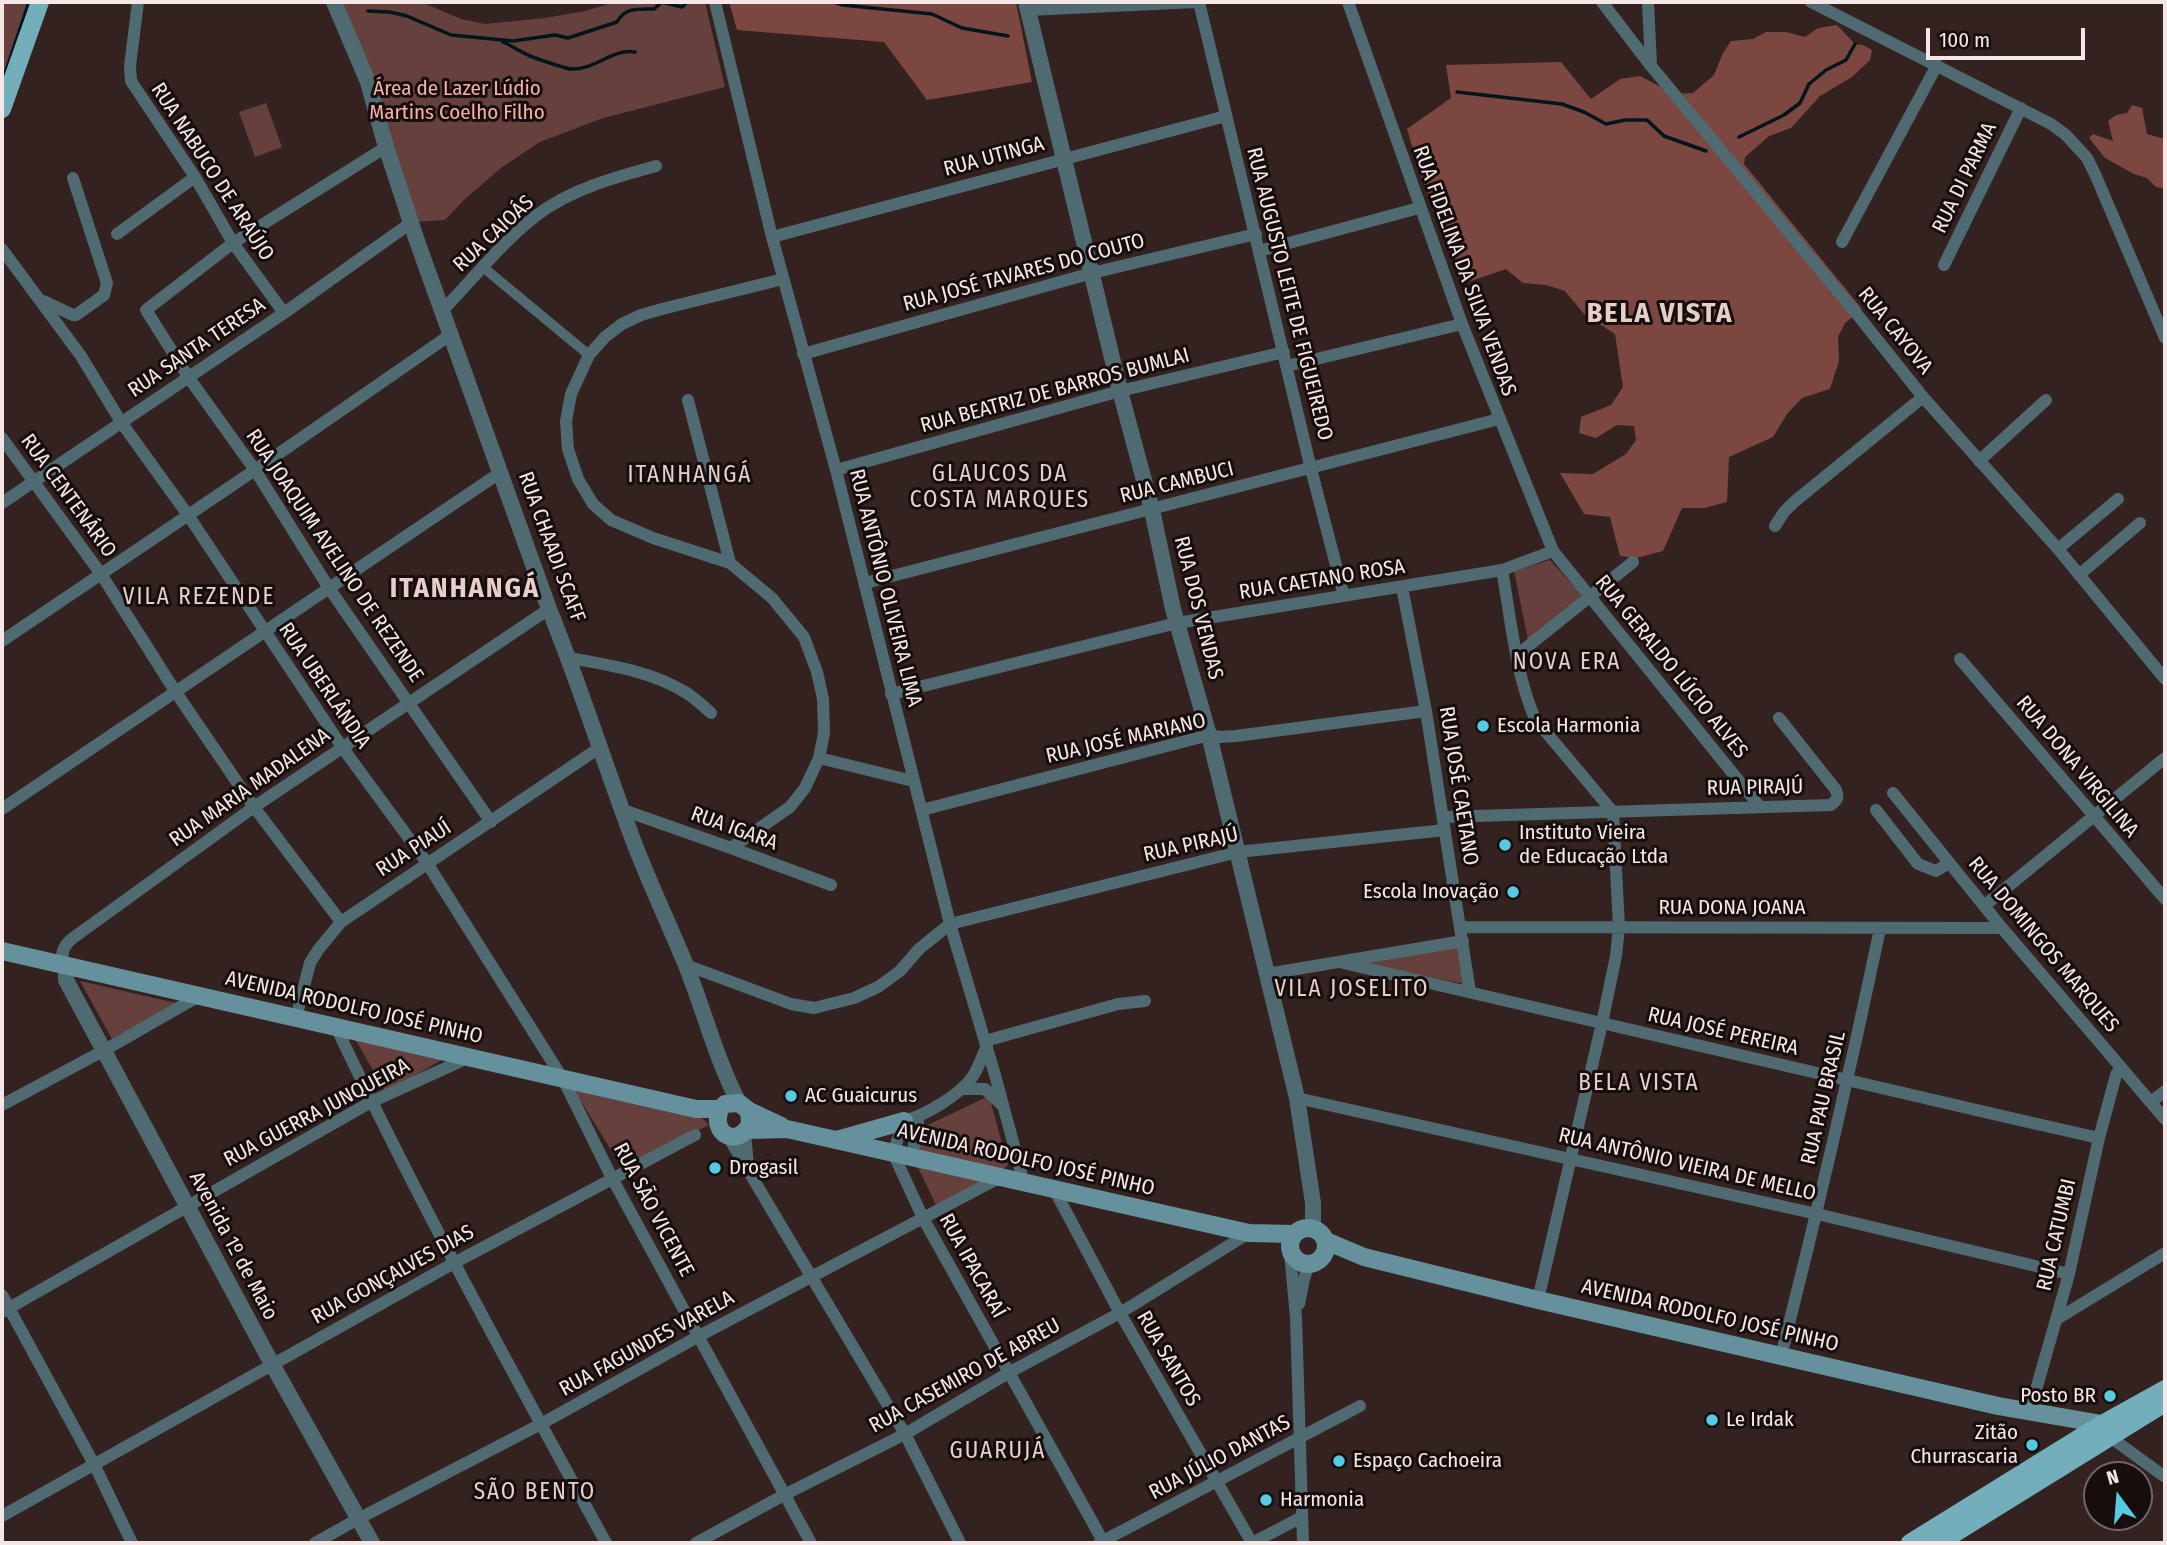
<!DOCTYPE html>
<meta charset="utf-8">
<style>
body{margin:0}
#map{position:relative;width:2167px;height:1545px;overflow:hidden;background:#342220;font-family:"Fira Sans Condensed",sans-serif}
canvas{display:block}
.frame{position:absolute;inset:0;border:4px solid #f4e7e6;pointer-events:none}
.north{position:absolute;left:2083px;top:1461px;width:70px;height:70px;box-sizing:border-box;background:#160e0d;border:2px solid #6f6564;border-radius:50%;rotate:344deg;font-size:19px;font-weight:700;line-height:28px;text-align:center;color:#f4e7e6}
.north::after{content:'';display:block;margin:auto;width:24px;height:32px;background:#55cae0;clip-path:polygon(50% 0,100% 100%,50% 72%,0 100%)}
.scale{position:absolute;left:1926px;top:28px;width:159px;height:32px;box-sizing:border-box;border:4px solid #f4e7e6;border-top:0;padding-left:9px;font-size:21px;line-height:24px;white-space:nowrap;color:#f4e7e6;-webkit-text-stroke:5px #160e0d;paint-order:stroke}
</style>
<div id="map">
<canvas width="2167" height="1545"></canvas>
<div class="frame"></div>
<div class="north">N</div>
<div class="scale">100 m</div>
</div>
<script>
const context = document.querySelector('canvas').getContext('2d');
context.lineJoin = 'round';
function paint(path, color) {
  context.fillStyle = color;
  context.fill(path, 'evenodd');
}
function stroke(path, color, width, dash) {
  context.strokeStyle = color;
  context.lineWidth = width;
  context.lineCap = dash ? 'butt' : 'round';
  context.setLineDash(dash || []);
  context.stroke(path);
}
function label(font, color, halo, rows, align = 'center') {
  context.font = font + ' "Fira Sans Condensed",sans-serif';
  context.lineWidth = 6;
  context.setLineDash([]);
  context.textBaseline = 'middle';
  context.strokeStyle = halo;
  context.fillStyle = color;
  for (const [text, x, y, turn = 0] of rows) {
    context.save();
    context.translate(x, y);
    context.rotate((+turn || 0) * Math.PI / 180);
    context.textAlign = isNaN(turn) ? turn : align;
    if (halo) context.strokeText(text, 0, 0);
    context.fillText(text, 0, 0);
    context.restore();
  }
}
paint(new Path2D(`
 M2,2H40L2,109Z
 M334,2H421L461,19L485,24L545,18L585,11L615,2H705L725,87L603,118L540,142L501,168L465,199L445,220L412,222Z
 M266,103L282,147L255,157L239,112Z
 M1550,560L1582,595L1528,640L1514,571Z
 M1462,946L1465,984L1355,962Z
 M80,981L176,1003L112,1039Z
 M354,1037L443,1059L386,1093Z
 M573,1088L695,1111L709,1125L622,1168Z
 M989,1096L1008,1165L991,1179L937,1207L915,1161L917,1130Z`), '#65403c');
paint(new Path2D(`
 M729,2H1016L1032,82L927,100L884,42L737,30Z
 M1837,25L1855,44L1863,45L1872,50L1870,60L1852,77L1820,96L1791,128L1769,136L1745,157L1744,164L1862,309L1845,323L1838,337L1839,361L1830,389L1802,398L1787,414L1773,437L1729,457L1727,502L1704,508H1682L1663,551L1636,558L1620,556L1610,517L1584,514L1560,473L1593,474L1626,454L1636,440L1634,426L1617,425L1596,438L1579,433L1581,417L1611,405L1623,387L1615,334L1584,314L1565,291L1546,285L1523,283L1506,269L1465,283L1421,176L1407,129L1451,98L1446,65L1561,62L1591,99L1620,79L1640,76L1674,94L1693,93L1714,75L1723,53L1731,41L1753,39L1766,32H1786L1805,37L1818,28Z
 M2132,105L2142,108L2147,134L2165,139V189L2156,187L2147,178L2134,174L2105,158L2089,138L2093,134L2113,141L2108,121L2116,115L2127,113Z`), '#7c4641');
stroke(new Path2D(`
 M834,2L843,5L932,14L962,28L1008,36
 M368,11L390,12L407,16L451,35L513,41L555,35L568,38L617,22C625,7 639,9 654,9L662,2L682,7L687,2
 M503,42C512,46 519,51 528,55C531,57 567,69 571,69C575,69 578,69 582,68C601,64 615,49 635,52
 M2,83L29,2
 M1457,92L1562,104L1584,112L1606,124L1625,120H1647L1664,136L1706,151
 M1739,137L1784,115L1800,103L1809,84L1826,70L1846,60L1855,44`), '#01151a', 3.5);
stroke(new Path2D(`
 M484,268L589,355`), '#4f6b71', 10);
stroke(new Path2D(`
 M138,2L130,66L131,81L195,177L233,243L284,313
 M715,2L772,237L836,470L950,924L995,1075L1024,1183
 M1199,2L1311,469L1344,596
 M1348,2L1462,324L1553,551L1760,807
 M1602,2L1651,66L1856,313L1923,397L2058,549L2165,679
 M1648,2L1651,65
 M1811,2L2051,124L2066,135L2087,158L2095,174L2165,338
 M1028,10L1196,2
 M386,147L233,243L146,310L189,378L255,470L329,588L491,822
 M117,234L195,177
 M772,237L1226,116
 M1842,242L1937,65
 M2,249L81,356L121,422L188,515L342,747L427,863L563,1079L612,1178L811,1543
 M1259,251L1419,208
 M1944,265L2021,108
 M43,301L73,315H76L104,295L107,283L73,178
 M442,311C473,279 502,242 537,215C571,189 616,177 656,166
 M803,354L1092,273L1256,234
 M1287,366L1462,324
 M688,400L730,563
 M2,438L101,574L175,691L254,807L341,922
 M1979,461L2046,400
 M836,470L1120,391L1284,352
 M2,503L284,313L412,222
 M1775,526L1784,512L1794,502L1923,397
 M2058,549L2118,499
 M1502,570C1511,619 1515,672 1535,719L1613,812L1619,927L1616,956L1602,1023L1538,1300
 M2079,575L2140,523
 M865,583L1499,419
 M1402,587L1426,711L1470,992
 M2,641L255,470L450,335
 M1517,655L1633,562
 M569,658C609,665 650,671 685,692C695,698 703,706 711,713
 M1960,659L2165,899
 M891,694L1177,623L1502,570L1553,551
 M819,758L913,781
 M1893,793L2002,928L2165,1119
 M2,809L501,472
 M623,810L731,848L831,885
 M922,810L1209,735L1220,737L1236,736L1426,711
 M1876,810L1918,864L1936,871L1949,863
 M1443,817L1831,805C1837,800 1839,798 1836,790L1779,718
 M731,848L790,807L805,788L819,758L824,733L823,699L817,672L804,637L772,598L730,563L653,538L611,520L593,504L578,479L568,449L566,421L571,394L589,355L605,337L622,324L641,315L662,309L783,279
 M1984,906L2165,758
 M1462,927L2002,928
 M1339,962C1592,1019 1845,1081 2099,1138
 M686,965L791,1004L814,1008L854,998L878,987L900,971L919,949L950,924L1238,852L1445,830
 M66,966C58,955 64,945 73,938L254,807L549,609
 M1267,974L1463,941
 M296,1018L310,963L318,950L341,922L599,748
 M336,1027C419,1203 513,1373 606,1543
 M985,1041L1118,1004L1145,1001
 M987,1046C982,1056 979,1067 973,1076C960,1095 926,1115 904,1121L893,1153L923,1218L1104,1543
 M963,1089H985L1001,1104
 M1297,1098L1817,1214L2069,1274
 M2151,1102L2165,1091
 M2,1105L103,1051L199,996
 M745,1133L748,1166
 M727,1135L905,1434L960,1543
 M913,1158L915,1133L919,1117
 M1055,1191L1120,1313L1252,1543L1302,1517
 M1290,1252L1296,1318L1303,1543
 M2,1295L95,1466L132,1543
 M1299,1304L1304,1279L1309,1264
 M2,1312L371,1102L470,1057
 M2057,1319L2165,1253
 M1781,1356C1817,1214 1850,1072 1880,929
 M2030,1411L2069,1274L2099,1138L2116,1075L2121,1067
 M2110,1437L2165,1477
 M2,1516L454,1263L695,1135
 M315,1543L358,1519L541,1424L699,1336L999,1178
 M696,1543L784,1495L905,1434L1010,1372L1120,1313L1249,1233
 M1099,1543L1360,1406`), '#4f6b71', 12);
stroke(new Path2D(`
 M334,2L368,82L386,147L417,241L549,609C580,685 604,763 633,840C649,882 668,922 685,963C704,1010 716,1059 739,1103
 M1026,2L1120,391L1152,510L1173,609L1209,735L1297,1098L1313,1203V1228
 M66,966V980L272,1364L372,1543`), '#4f6b71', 16);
stroke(new Path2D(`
 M2,951L696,1109H720
 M749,1111L750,1124C738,1148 710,1135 720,1109L725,1104L739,1103L749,1111L781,1126
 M747,1130L787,1129L1249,1233L1294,1234
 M837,1140L904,1121
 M1290 1246a18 18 0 1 1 36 0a18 18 0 1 1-36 0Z
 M1326,1241L1364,1257L1538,1300L1998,1406L2102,1424L2100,1434`), '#64919b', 18);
stroke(new Path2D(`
 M2,109L40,2
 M1910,1543L2102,1424L2165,1389
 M1939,1543L2165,1403`), '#73afbb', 18);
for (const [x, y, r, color] of [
 [1483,726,7,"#55cae0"],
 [1505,845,7,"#55cae0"],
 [1513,892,7,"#55cae0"],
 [791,1096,7,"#55cae0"],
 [715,1168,7,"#55cae0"],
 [2110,1396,7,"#55cae0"],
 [1712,1420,7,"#55cae0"],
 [2032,1445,7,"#55cae0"],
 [1339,1461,7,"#55cae0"],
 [1266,1500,7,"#55cae0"]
]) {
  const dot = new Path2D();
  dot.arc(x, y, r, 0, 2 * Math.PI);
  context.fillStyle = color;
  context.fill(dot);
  stroke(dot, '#160e0d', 2.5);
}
label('21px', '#f7b0a8', '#160e0d', [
 ["Área de Lazer Lúdio",457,89],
 ["Martins Coelho Filho",457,113]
]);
label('21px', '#f4e7e6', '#160e0d', [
 ["RUA UTINGA",994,157,-15],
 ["RUA NABUCO DE ARAÚJO",212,172,57],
 ["RUA DI PARMA",1965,178,-64],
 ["RUA CAIOÁS",494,234,-43],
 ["RUA FIDELINA DA SILVA VENDAS",1464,271,70],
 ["RUA JOSÉ TAVARES DO COUTO",1024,273,-15],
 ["RUA AUGUSTO LEITE DE FIGUEIREDO",1289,294,76],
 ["RUA CAYOVA",1895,331,51],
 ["RUA SANTA TERESA",197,348,-34],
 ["RUA BEATRIZ DE BARROS BUMLAI",1055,391,-15],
 ["RUA CAMBUCI",1177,483,-14],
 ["RUA CENTENÁRIO",68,496,54],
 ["RUA CHAADI SCAFF",551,547,70],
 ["RUA JOAQUIM AVELINO DE REZENDE",334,556,56],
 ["RUA CAETANO ROSA",1322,580,-9],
 ["RUA ANTÔNIO OLIVEIRA LIMA",885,588,76],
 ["RUA DOS VENDAS",1198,608,76],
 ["RUA GERALDO LÚCIO ALVES",1671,667,51],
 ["RUA UBERLÂNDIA",324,686,56],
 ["RUA JOSÉ MARIANO",1126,739,-13],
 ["RUA DONA VIRGILINA",2077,767,50],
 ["RUA JOSÉ CAETANO",1458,786,81],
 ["RUA MARIA MADALENA",250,788,-35],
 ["RUA PIRAJÚ",1755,788,-1],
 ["RUA IGARA",734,829,20],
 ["RUA PIRAJÚ",1191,845,-13],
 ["RUA PIAUÍ",414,849,-33],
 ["RUA DONA JOANA",1732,908],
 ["RUA DOMINGOS MARQUES",2043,945,50],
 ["AVENIDA RODOLFO JOSÉ PINHO",354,1008,13],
 ["RUA JOSÉ PEREIRA",1723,1032,13],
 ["RUA PAU BRASIL",1824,1098,-77],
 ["RUA GUERRA JUNQUEIRA",317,1113,-28],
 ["AVENIDA RODOLFO JOSÉ PINHO",1026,1160,13],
 ["RUA ANTÔNIO VIEIRA DE MELLO",1687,1165,13],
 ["RUA SÃO VICENTE",653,1210,62],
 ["RUA CATUMBI",2057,1235,-77],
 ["Avenida 1º de Maio",233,1246,62],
 ["RUA IPACARAÍ",972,1266,61],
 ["RUA GONÇALVES DIAS",393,1275,-29],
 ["AVENIDA RODOLFO JOSÉ PINHO",1710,1316,13],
 ["RUA FAGUNDES VARELA",647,1344,-29],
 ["RUA SANTOS",1168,1359,60],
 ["RUA CASEMIRO DE ABREU",965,1376,-29],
 ["RUA JÚLIO DANTAS",1220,1458,-28]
]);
label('21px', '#f4e7e6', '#160e0d', [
 ["Escola Harmonia",1497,726],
 ["Instituto Vieira",1519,833],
 ["de Educação Ltda",1519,857],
 ["Escola Inovação",1499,892,"right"],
 ["AC Guaicurus",805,1096],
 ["Drogasil",729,1168],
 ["Posto BR",2096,1396,"right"],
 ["Le Irdak",1726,1420],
 ["Zitão",2018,1433,"right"],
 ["Churrascaria",2018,1457,"right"],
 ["Espaço Cachoeira",1353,1461],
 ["Harmonia",1280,1500]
], 'left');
context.letterSpacing = '2px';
label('23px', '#e7cecb', '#160e0d', [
 ["GLAUCOS DA",1000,475],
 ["COSTA MARQUES",1000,501],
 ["ITANHANGÁ",690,476],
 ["VILA REZENDE",199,598],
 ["NOVA ERA",1567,663],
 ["VILA JOSELITO",1352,990],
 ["BELA VISTA",1639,1084],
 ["GUARUJÁ",998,1452],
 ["SÃO BENTO",535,1493]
]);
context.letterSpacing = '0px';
context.letterSpacing = '2px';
label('bold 28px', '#e7cecb', '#160e0d', [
 ["BELA VISTA",1660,314],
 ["ITANHANGÁ",465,589]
]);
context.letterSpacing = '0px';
</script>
